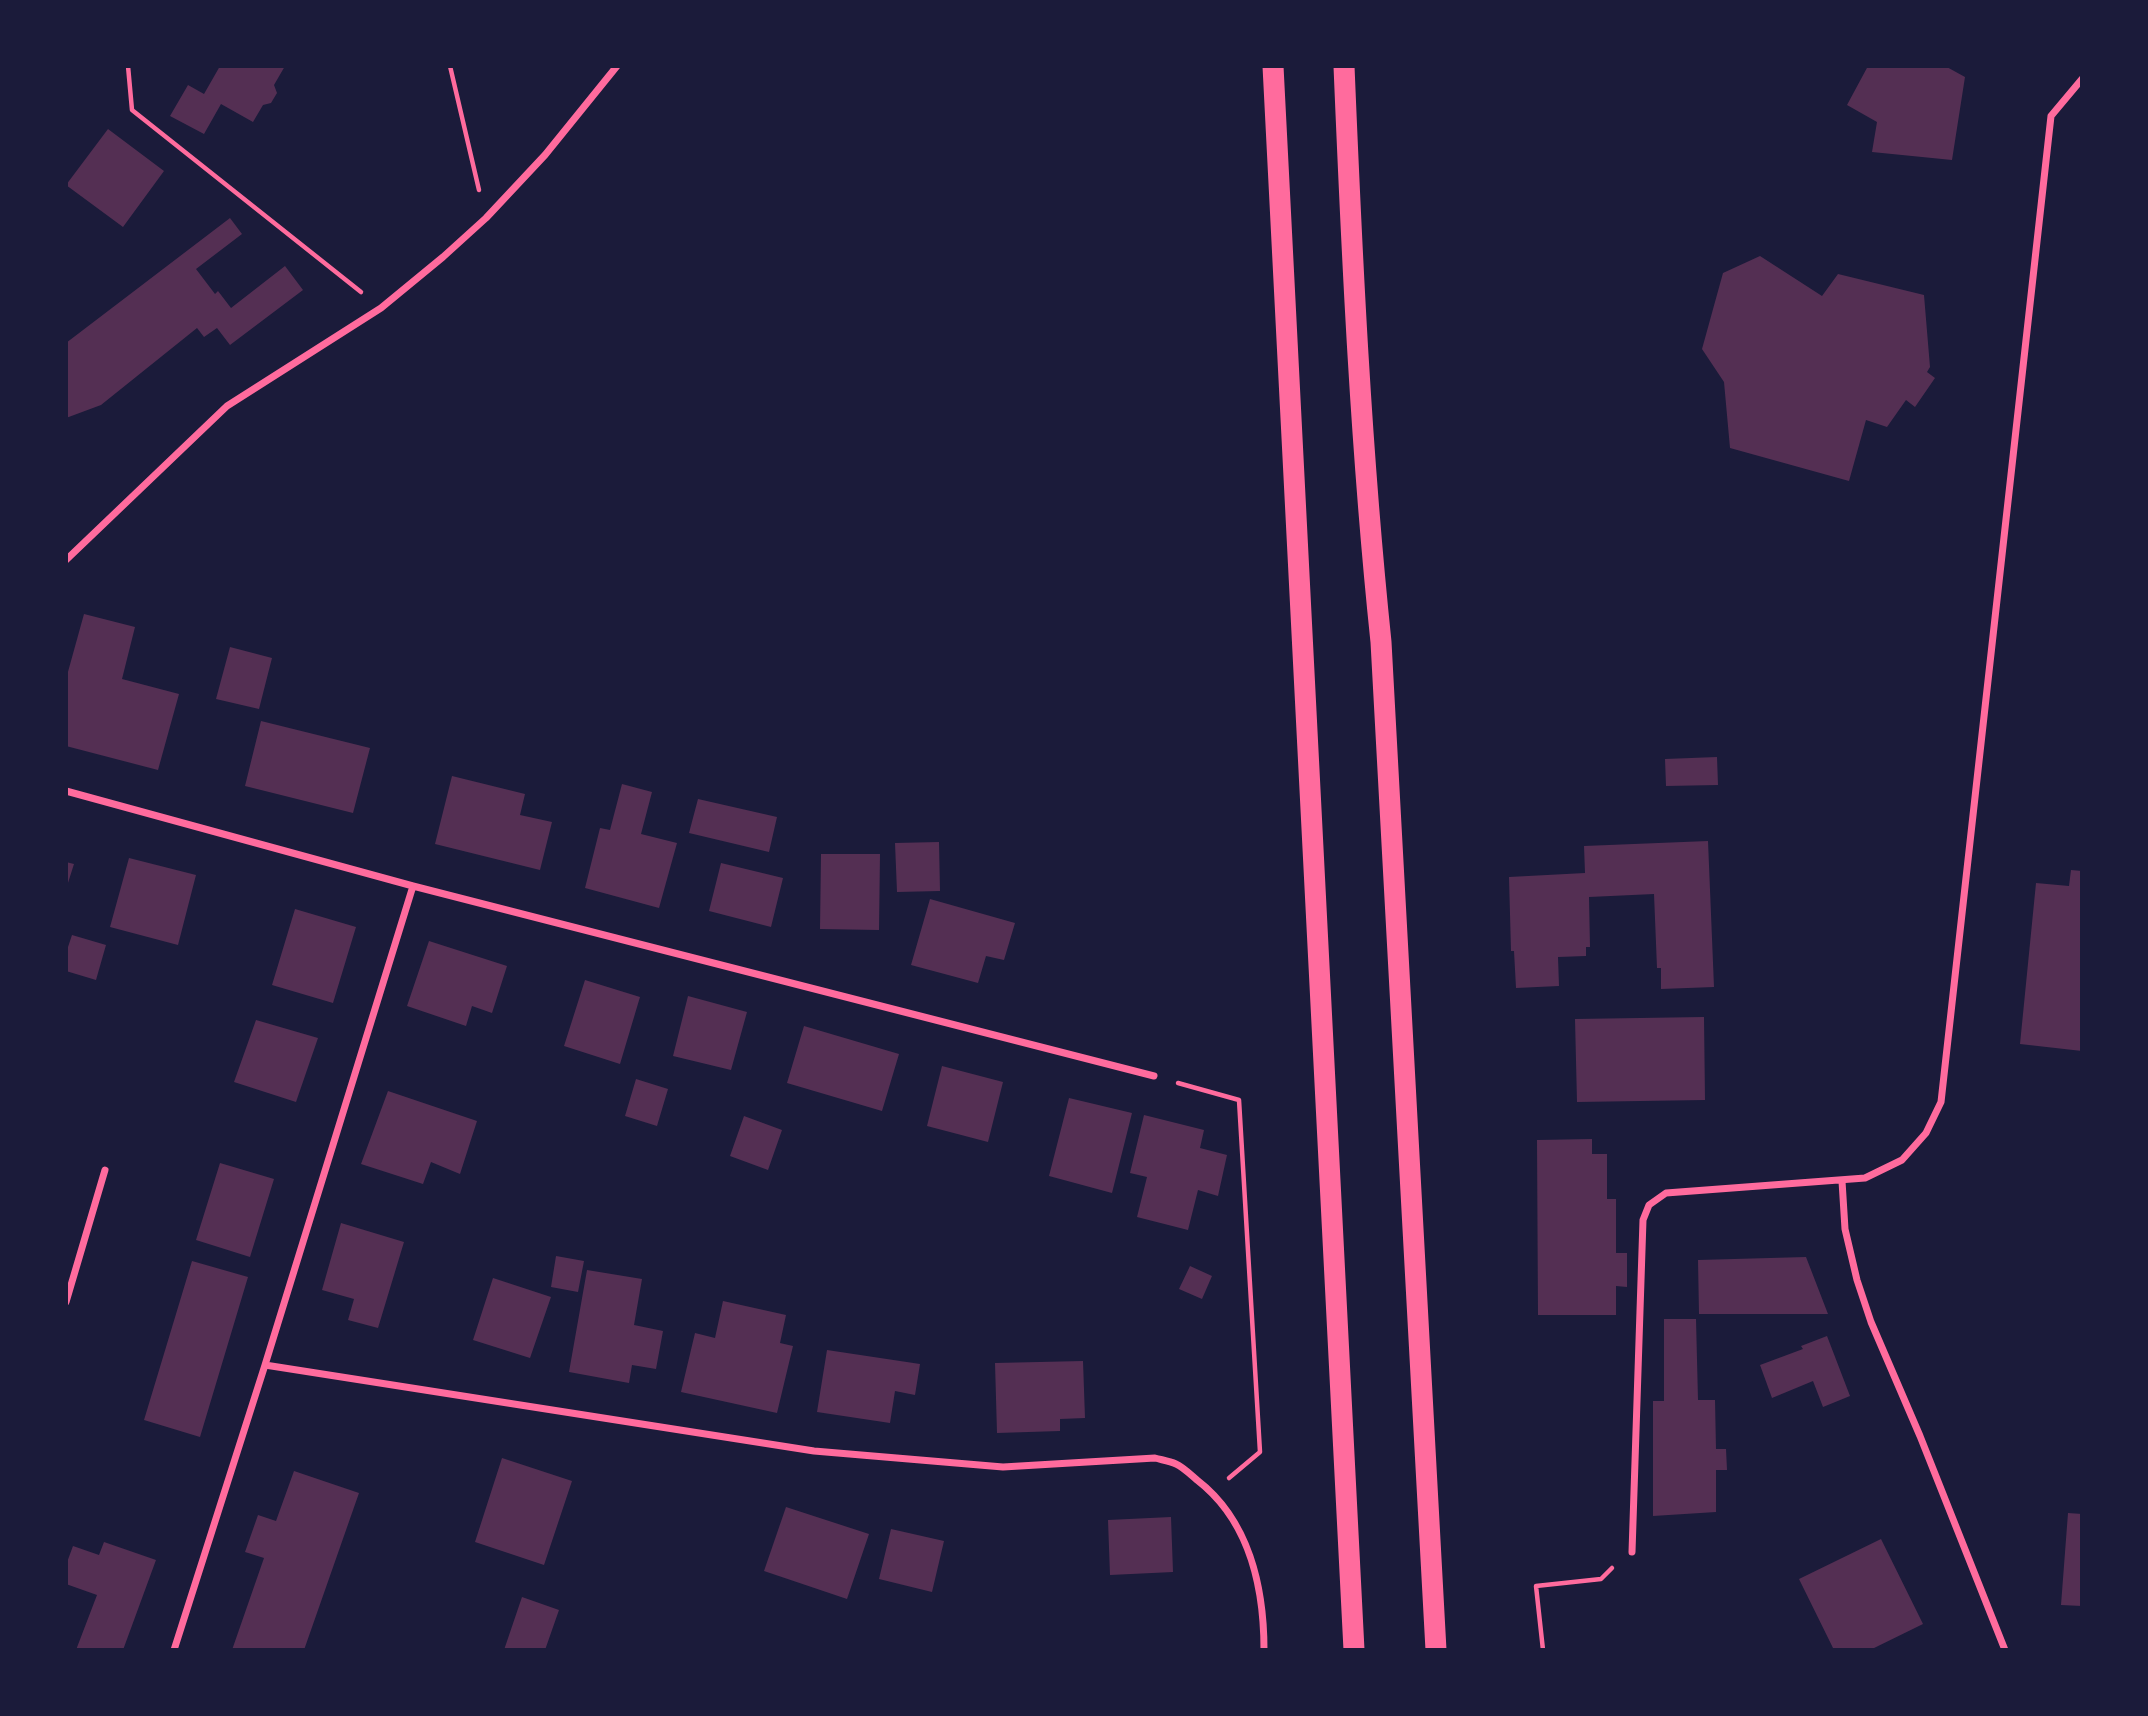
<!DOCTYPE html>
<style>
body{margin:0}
#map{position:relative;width:2148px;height:1716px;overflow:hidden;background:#1b1b3a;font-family:Mulish,sans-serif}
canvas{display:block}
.frame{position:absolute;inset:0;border:68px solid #1b1b3a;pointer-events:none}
</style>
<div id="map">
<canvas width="2148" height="1716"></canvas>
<div class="frame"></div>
</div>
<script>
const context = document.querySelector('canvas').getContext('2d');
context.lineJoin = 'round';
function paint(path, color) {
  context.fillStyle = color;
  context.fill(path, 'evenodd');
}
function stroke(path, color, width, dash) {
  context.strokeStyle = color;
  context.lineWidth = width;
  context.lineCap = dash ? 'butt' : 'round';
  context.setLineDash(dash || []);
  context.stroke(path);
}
paint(new Path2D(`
 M220,66H285L274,85L277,93L271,103L263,105L253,122L221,104L204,134L170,116L188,85L204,94Z
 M1868,66H1945L1965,77L1952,160L1872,152L1877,122L1847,105Z
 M108,129L164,171L123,227L66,185Z
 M230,218L242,234L196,269L215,294L218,291L231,308L285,266L303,290L230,345L217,328L204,337L197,328L101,405L66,418V343Z
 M1760,256L1822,296L1838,274L1924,295L1930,367L1927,372L1935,378L1915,407L1906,400L1887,427L1866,420L1849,481L1730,448L1724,382L1702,349L1723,273Z
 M84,614L135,627L122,679L179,694L158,770L66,746V679Z
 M230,647L272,658L259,709L216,699Z
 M261,721L370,748L353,813L245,786Z
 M1717,757L1718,785L1666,786L1665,759Z
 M452,776L525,794L520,815L552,822L540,870L435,844Z
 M622,784L652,792L641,834L677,843L659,908L585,888L600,828L610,830Z
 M698,799L777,817L769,852L689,833Z
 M1708,841L1714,987L1661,989V968H1657L1654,894L1589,897L1590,947H1586V956L1558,957L1559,986L1516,988L1514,951H1511L1509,877L1585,873L1584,846Z
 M939,842L940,891L897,892L895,843Z
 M821,854H880L879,930L820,929Z
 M129,858L196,875L178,945L110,927Z
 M66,862L74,864L67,886H66Z
 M721,863L783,878L771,927L709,911Z
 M2071,870L2082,871V1051L2020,1044L2036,883L2069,886Z
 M930,899L1015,923L1004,960L986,956L978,983L911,965Z
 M295,909L356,927L333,1003L272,985Z
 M72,935L106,945L96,980L66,971V953Z
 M429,941L507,966L492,1013L472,1006L466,1026L407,1006Z
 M585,980L640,997L620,1064L564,1046Z
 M688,996L747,1012L731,1070L673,1056Z
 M1704,1017L1705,1100L1577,1102L1575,1019Z
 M256,1020L318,1038L296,1102L234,1082Z
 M804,1026L899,1054L882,1111L787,1083Z
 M942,1066L1003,1082L988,1142L927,1126Z
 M636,1079L668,1089L657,1126L625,1116Z
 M388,1091L477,1121L460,1174L431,1162L423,1184L361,1164Z
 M1069,1098L1132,1113L1112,1193L1049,1176Z
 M1144,1115L1204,1130L1200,1148L1227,1155L1218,1196L1198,1190L1188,1230L1137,1217L1147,1177L1130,1173Z
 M744,1116L782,1130L768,1170L730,1156Z
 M1592,1139V1154H1607V1199H1616V1253H1627V1287L1616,1286V1315H1538L1537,1140Z
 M220,1163L274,1179L250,1257L196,1240Z
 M341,1223L404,1242L378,1328L348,1320L354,1299L322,1290Z
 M556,1256L584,1261L578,1292L551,1287Z
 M1806,1257L1828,1314H1699L1698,1260Z
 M192,1261L248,1277L200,1437L144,1420Z
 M1190,1266L1212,1276L1202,1299L1179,1289Z
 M587,1270L642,1279L634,1325L663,1331L656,1369L632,1365L629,1383L569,1372Z
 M493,1278L551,1297L530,1358L473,1340Z
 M723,1301L786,1315L780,1343L793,1346L777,1413L681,1392L695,1333L715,1338Z
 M1664,1319H1696L1698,1400H1715L1716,1449H1726L1727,1470H1716V1512L1653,1516V1401H1664Z
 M1827,1336L1850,1396L1823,1407L1813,1381L1772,1398L1760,1365L1803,1349L1801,1346Z
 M827,1350L920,1364L915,1395L895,1391L890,1423L817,1412Z
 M1083,1361L1085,1418L1060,1419V1431L997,1433L995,1363Z
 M502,1458L572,1481L544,1565L475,1542Z
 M294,1471L359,1493L304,1650H232L264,1558L245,1552L258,1515L276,1521Z
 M786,1507L869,1534L847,1599L764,1571Z
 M2068,1513L2082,1514V1606L2061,1605Z
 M1171,1517L1173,1572L1110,1575L1108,1520Z
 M891,1529L944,1541L932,1592L879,1579Z
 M1881,1539L1923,1624L1870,1650H1834L1799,1579Z
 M104,1542L156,1560L123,1650H76L97,1595L66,1584V1565L73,1546L99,1555Z
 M522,1597L559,1610L545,1650H504Z`), '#542f53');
stroke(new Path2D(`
 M128,66L132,110L361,292
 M450,66L479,190
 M1178,1083L1239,1100L1260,1452L1229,1478
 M1543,1650L1536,1586L1601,1579L1612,1568`), '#ff6b9d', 4.5);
stroke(new Path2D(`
 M66,560L227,406L381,308L443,257L486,218L545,155L617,66
 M66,791L413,886L1154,1076
 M1842,1181L1845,1229L1857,1280L1871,1322L1920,1436L2005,1650
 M66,1302L105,1170
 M265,1365L814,1451L1003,1467L1155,1458C1162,1460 1169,1461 1176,1464C1183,1467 1191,1475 1197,1480C1249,1520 1264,1587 1264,1650
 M1632,1552L1643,1220L1649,1205L1666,1193L1865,1178L1902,1160L1926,1133L1941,1102L2051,116L2082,79
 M174,1650L265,1365L413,886`), '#ff6b9d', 7);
stroke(new Path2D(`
 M1273,66L1354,1650
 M1344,66C1352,259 1361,451 1381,642L1436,1650`), '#ff6b9d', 21);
</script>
